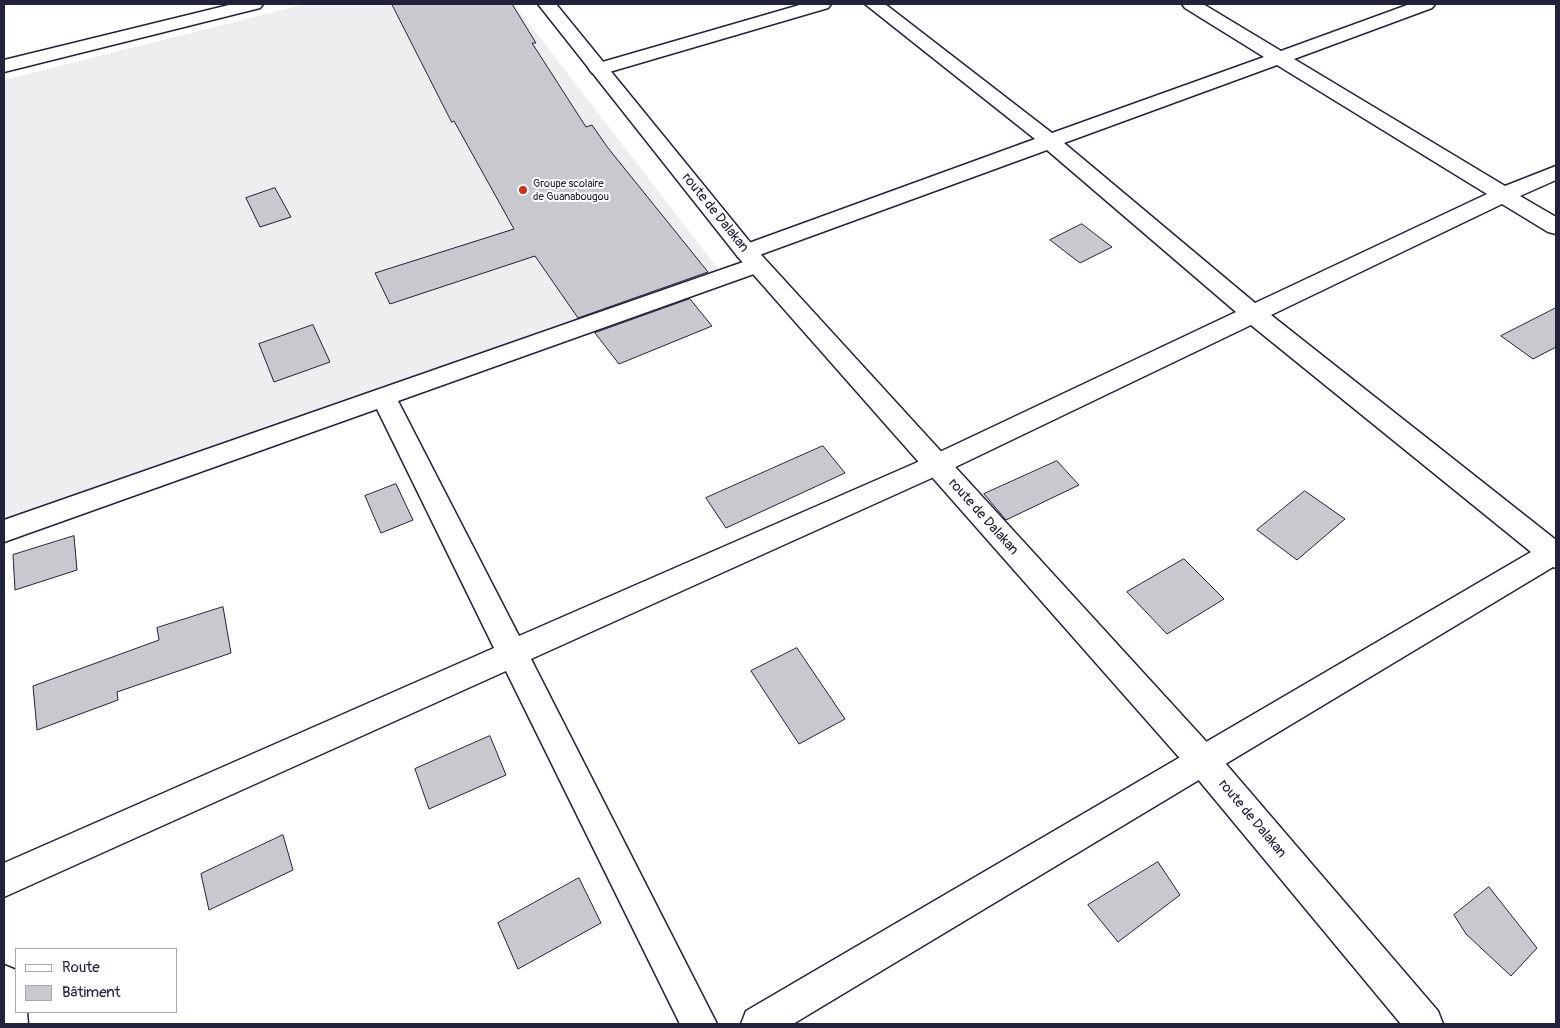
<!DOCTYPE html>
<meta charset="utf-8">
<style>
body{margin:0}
#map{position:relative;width:1560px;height:1028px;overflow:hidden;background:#fff;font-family:Pangolin,sans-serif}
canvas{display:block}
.frame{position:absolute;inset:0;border:5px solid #22223b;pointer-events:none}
.legend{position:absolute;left:15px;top:948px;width:162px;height:65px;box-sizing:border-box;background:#fff;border:1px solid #a7a7b1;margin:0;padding:6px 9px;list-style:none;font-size:15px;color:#22223b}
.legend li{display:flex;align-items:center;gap:10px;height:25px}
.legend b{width:25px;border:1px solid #a7a7b1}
</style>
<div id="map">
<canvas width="1560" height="1028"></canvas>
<div class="frame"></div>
<ul class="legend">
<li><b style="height:6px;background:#fff"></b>Route</li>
<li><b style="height:14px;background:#c8c8cf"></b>Bâtiment</li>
</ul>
</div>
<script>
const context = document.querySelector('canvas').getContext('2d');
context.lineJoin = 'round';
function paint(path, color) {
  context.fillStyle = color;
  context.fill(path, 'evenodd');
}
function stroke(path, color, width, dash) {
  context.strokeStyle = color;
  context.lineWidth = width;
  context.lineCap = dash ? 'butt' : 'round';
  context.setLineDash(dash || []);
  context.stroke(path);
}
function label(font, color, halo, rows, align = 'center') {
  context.font = font + ' Pangolin,sans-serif';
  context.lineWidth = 4;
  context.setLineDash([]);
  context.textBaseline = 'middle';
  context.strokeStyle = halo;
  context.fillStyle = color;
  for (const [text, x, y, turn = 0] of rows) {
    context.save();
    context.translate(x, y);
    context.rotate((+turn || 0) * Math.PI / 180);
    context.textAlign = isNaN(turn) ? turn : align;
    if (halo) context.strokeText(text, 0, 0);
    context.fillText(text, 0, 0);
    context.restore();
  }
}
paint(new Path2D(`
 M305,4H514L719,270L581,323L4,521V80Z`), '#eeeef1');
const building = new Path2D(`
 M392,4H512L536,43H532L586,127L592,125L608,148L708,272L578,318L535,256L390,304L375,273L514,229L454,121L452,122Z
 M275,188L291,217L260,227L246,198Z
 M1082,224L1112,247L1080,263L1050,240Z
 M690,299L712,326L619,364L595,333Z
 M1556,308V347L1533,359L1501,336Z
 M313,325L330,362L274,382L259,344Z
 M823,446L845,473L726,528L706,498Z
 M1057,461L1079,485L1006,520L984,494Z
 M396,484L413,520L381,533L365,496Z
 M1305,491L1345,519L1297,560L1257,530Z
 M74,536L77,570L15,590L13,555Z
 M1184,559L1224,599L1167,634L1127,592Z
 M223,607L231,653L117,692L118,700L37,730L33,686L159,640L157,628Z
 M797,648L845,719L799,744L751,671Z
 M490,736L506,775L429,809L415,769Z
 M283,835L293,870L209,910L201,874Z
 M1158,862L1180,895L1118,942L1088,905Z
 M579,878L601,923L518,969L498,923Z
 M1489,887L1537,948L1511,976L1466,934L1454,915Z`);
paint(building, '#c8c8cf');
stroke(building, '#22223b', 1);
const street = new Path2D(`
 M233,4H263L260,8L4,72V60Z
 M803,4H831L828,8L606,73H592L589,69L592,65Z
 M865,4H885L1052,133L1264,57L1185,8L1182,4H1203L1281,51L1410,4H1435L1432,8L1294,59L1505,186L1556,166V180L1520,196L1556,217V234L1548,232L1502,204L1271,315L1556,540V568L1553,567L793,1024H741L746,1011L1531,552L1251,325L945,472L531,659L717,1024H680L506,671L4,897V863L494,648L377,409L4,542V520L749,260L757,257L765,260L768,265L765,270L398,401L519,636L927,458L1236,312L1047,150L754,257L746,259L738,257L735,252L738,247L1035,139ZM1277,65L1487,194L1255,303L1064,143Z
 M4,965L16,970V1012H27L28,1024H4Z`);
const secondary = new Path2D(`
 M538,4H556L754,247L1214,750L1438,1011L1443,1024H1401L1192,772L738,257Z`);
stroke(street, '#22223b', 3);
stroke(secondary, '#22223b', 3);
paint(street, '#fff');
paint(secondary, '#fff');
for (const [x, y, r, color] of [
 [523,190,5,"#c8321e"]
]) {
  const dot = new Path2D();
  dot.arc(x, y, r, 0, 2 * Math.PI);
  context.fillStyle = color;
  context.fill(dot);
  stroke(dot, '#fff', 2);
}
label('11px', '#22223b', '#fff', [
 ["Groupe scolaire",533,184],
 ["de Guanabougou",533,197]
], 'left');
label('14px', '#22223b', '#fff', [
 ["route de Dalakan",715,213,51],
 ["route de Dalakan",983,517,48],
 ["route de Dalakan",1252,819,50]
]);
</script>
